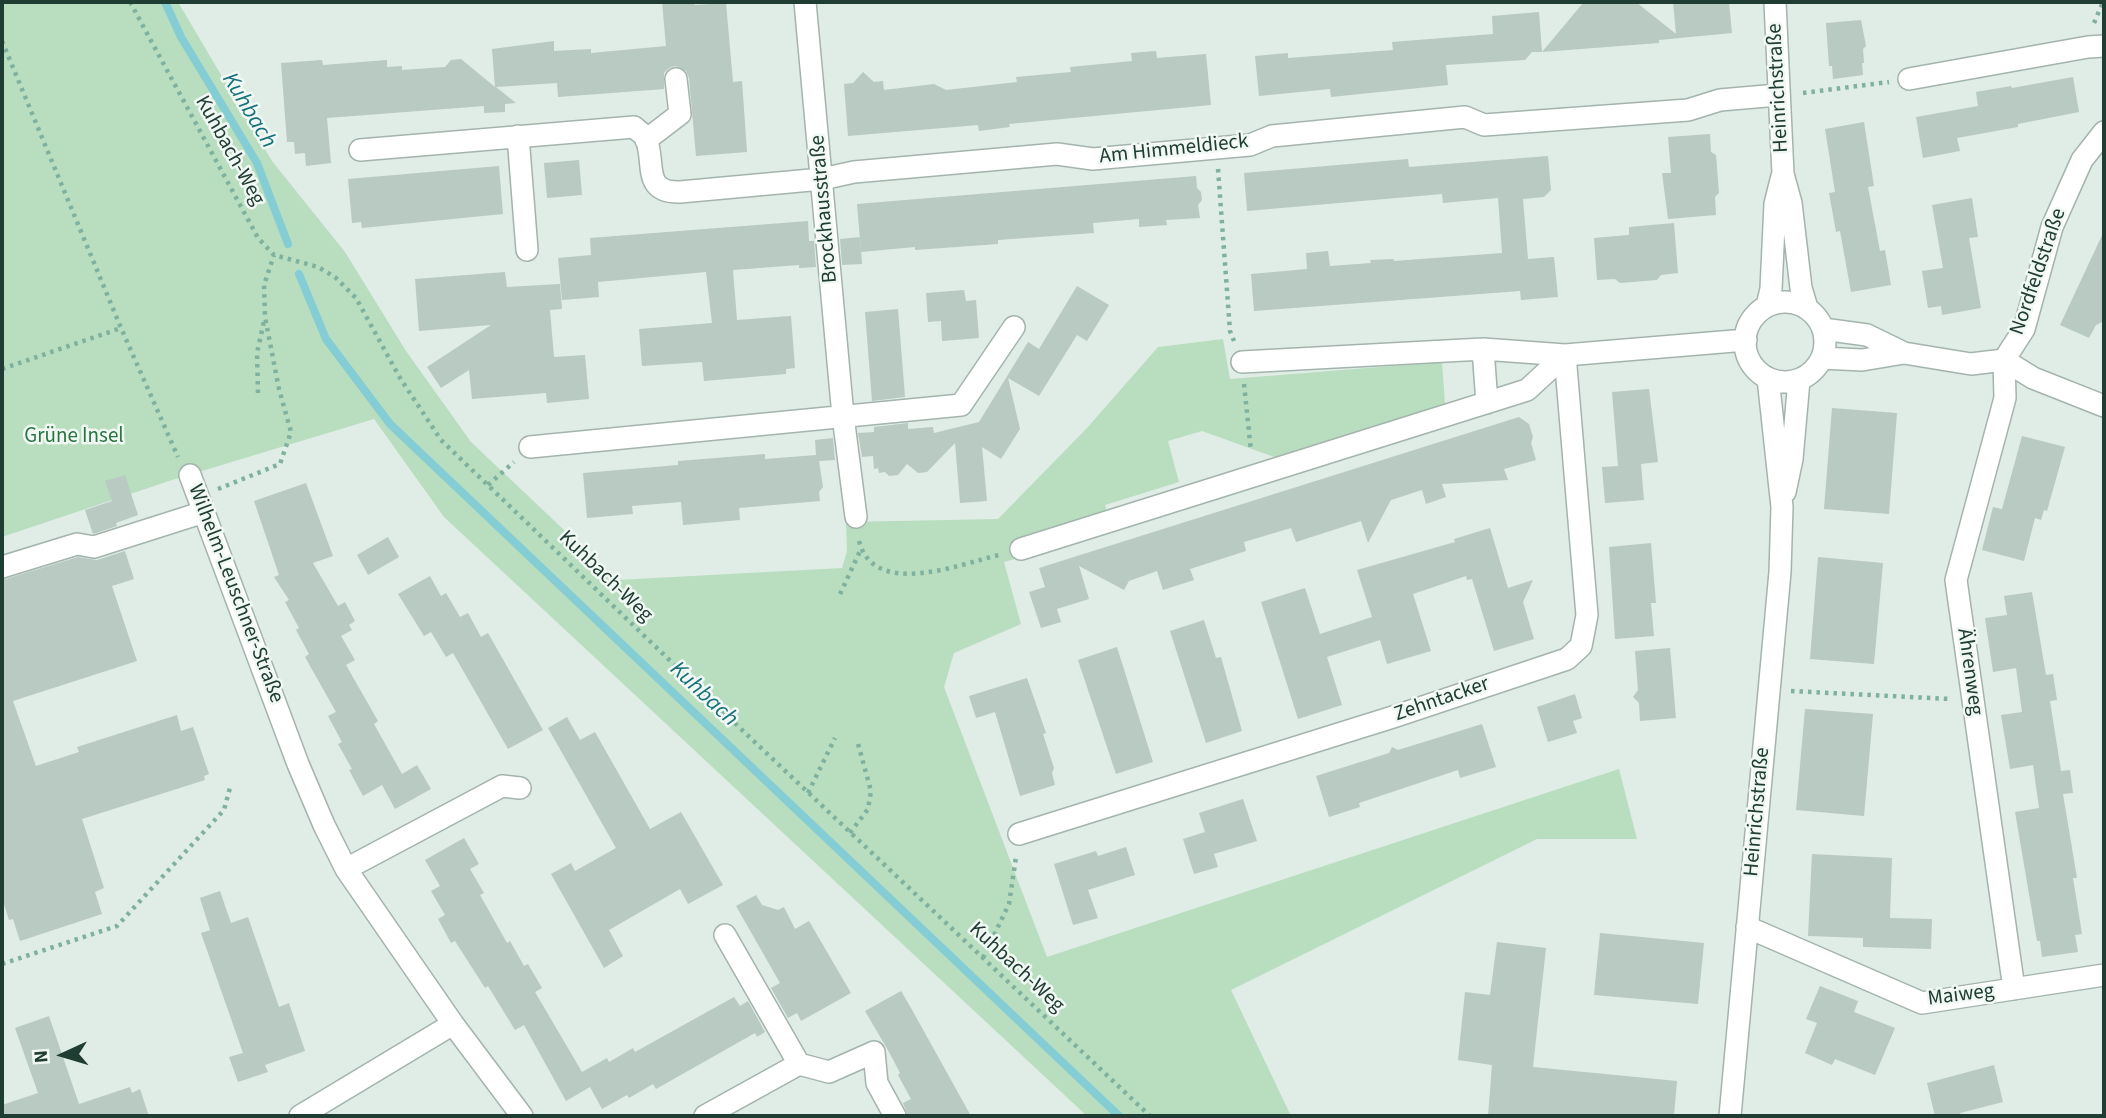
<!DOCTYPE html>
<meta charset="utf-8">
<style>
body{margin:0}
#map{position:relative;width:2106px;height:1118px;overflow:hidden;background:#e0ece6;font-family:"Source Sans 3",sans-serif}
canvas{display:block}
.frame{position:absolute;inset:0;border:4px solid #203d33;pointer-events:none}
.north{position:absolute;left:28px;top:1020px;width:70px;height:70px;-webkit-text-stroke:5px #f1f8f4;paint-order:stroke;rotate:266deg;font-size:19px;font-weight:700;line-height:28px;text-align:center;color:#203d33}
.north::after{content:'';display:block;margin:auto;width:24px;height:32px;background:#203d33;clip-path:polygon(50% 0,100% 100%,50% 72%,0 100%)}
</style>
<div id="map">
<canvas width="2106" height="1118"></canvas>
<div class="frame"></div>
<div class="north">N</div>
</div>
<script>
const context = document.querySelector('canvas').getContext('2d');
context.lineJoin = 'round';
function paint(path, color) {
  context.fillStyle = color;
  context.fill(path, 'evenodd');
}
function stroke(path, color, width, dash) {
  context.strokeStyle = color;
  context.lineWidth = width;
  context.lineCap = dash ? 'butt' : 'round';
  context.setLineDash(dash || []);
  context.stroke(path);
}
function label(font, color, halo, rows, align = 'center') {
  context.font = font + ' "Source Sans 3",sans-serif';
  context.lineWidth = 5;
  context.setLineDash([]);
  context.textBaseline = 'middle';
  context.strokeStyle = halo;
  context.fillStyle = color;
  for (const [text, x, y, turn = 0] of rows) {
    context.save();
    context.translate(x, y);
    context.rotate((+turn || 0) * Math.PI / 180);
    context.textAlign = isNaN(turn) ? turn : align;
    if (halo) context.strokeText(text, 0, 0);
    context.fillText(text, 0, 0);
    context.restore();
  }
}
paint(new Path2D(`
 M2,2H178L272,161L345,252L406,351L471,442L617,580L842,568L847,551L846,522L998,519L1087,428L1158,347L1223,339L1230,379L1442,362L1445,404L1277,458L1202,431L1168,441L1179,482L1105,505L1112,532L1004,562L1021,624L954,653L944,687L1047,957L1619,769L1637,839H1537L1231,990L1291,1116H1087L444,517L374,419L172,480L2,537Z`), '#b8debf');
stroke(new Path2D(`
 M165,2L181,37L257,163L288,244
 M299,274L326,339L390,424L1119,1116`), '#85cdd4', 8);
paint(new Path2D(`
 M662,2H694L695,5L726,3L733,82L742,81L747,152L696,156L689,78L686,71L675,66L669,68L664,73V89L558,97L557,83L496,87L516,103L505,104V112L484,113V106L327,118L331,163L306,166L305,153L295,154L294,142H287L281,63L322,60L323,65L387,60V67L402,66V70L445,67L451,60L461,59L495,87L492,49L554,41V51L591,49V53L666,46Z
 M1636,2L1676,34L1673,2H1729L1732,33L1659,40V43L1542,52L1583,3Z
 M1539,12L1542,52H1532L1525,60L1446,65L1448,85L1331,97L1330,89L1259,96L1255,56L1288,53V58L1393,50L1392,42L1493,34L1492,16Z
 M1861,20L1866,46L1863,49L1864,63H1862L1863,75L1833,79L1832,66H1829L1826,23Z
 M1156,51L1157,58L1206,54L1211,105L1009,124L1010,127L979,131L978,125L848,136L844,84L853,83L863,72L874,82L883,81L884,90L934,84L946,90L1017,82L1016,77L1071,72L1070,67L1132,61L1131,53Z
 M2073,77L2079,112L2018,124V127L1957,138L1960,151L1923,158L1916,117L1978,106L1976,92L2011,86L2012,88Z
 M1864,122L1874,186L1868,187L1880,251L1885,250L1891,285L1851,292L1840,231L1836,232L1829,193L1835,192L1825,129Z
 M1710,134L1711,152L1716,155L1719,193L1715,197L1716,215L1668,219L1662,173H1671L1668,137Z
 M1548,156L1551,190L1544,197L1523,199L1528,259L1554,257L1558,297L1521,300L1520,291L1254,311L1251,274L1307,269L1306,253L1328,251L1330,266L1371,263L1370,260L1394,259V261L1502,253L1498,198L1443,203L1442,194L1247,211L1244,173L1408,159L1409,167Z
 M579,160L582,195L547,198L544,163Z
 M499,166L503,214L362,228L361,222L352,223L348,179Z
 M1196,176L1197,188L1201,192L1202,200L1198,205L1200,218L1166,220L1167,225L1139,227V219L1093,223L1094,233L998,240V244L915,250V247L861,252L857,204Z
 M1972,198L1978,237L1969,238L1981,308L1942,315L1941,306L1928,308L1922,271L1943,268L1932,205Z
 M808,221L809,241H814L816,267L799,268V265L733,270L737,320L791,316L795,368L786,369V374L704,381L702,362L642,366L639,329L712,323L706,272L598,282L599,297L562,300L558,258L591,255L590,238Z
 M1674,223L1678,273L1661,275L1657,280L1620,283L1615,279L1597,280L1594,238L1629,235V227Z
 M2104,231V321L2096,325L2089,338L2060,325Z
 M860,237L862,264L842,265L840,239Z
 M505,272L507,287L560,284L562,309L550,310L554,357L585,355L589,399L547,403L546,393L472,399L469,370L441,388L427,367L491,325L419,331L415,279Z
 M1077,286L1109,305L1087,341L1077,335L1039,396L1008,378L1020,429L1001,459L982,447L987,501L960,503L955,443L927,472L918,473L907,464L898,475L889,476L885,472L879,473L878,468L874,469L873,456L862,457L858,433L874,432V427L908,423V429L933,427L934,433L979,422L1028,342L1039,349Z
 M964,290L966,301L976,300L979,338L942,341L941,321L928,322L926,293Z
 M898,309L905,397L872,401L865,312Z
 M1649,389L1658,462L1641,464L1644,500L1605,503L1602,467L1618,466L1612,392Z
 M1832,408L1897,413L1889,514L1824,509Z
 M1519,417L1529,424L1533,437L1531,443L1536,460L1504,469L1508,480L1442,484L1446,497L1426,504L1422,490L1391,500L1368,543L1361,521L1296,542L1291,528L1244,542L1246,551L1190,569L1194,580L1163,590L1157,571L1129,581L1124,590L1079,566L1089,599L1057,609L1061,622L1041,628L1029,592L1045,587L1039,568Z
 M2022,436L2065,447L2047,511L2044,510L2041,520L2035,518L2024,561L1982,550L1993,507L2002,509Z
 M833,438L835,460L819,461L823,487L819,492L820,501L739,508L740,520L683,525L681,502L632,506L633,514L587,518L583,473L678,465V461L765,454V459L816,455L815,440Z
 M125,475L138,515L116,523L117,526L93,534L85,510L112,501L105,481Z
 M306,483L333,556L313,563L338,606L345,602L355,621L349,625L352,630L341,636L355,660L346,665L378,721L374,724L402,774L417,765L431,789L395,809L382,785L363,796L349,770L352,769L338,744L342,742L328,716L336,712L305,657L309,654L296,630L299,628L285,602L289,600L274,577L279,575L254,501Z
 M1490,528L1508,588L1533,580L1523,602L1534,639L1494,651L1472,579L1467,580L1466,576L1413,594L1431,651L1387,664L1380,640L1327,657L1342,705L1298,719L1261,602L1305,588L1320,634L1372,617L1357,570L1455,542L1454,539Z
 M388,537L399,557L368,575L357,555Z
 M1651,543L1656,603H1651L1654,636L1615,639L1609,547Z
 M125,551L134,579L112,586L137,661L13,701L36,766L79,752L77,747L177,715L181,731L193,727L209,774L204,776L205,780L82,819L104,888L95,892L102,914L20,941L13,919L9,920L2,898V580L78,557L97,560Z
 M1818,557L1883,563L1874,664L1810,659Z
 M430,576L441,596L446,593L460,617L468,613L481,637L488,633L543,730L508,749L453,653L446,657L431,632L424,636L398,594Z
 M2032,592L2046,675L2053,674L2057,700L2050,701L2061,771L2070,770L2073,793L2063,794L2077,878H2073L2082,934L2075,935L2078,952L2042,957L2040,941H2037L2015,812L2039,808L2033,765L2010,769L2001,715L2022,712L2016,668L1993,672L1985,618L2007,615L2004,596Z
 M1204,620L1216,658L1221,657L1242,731L1206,743L1170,631Z
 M1117,647L1153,762L1116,774L1078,660Z
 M1670,648L1676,718L1640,721L1639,703L1633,697L1638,690L1635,651Z
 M1027,678L1046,733L1043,734L1054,768L1052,773L1055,785L1020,796L995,712L976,718L969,696Z
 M1575,694L1582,718L1573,721L1577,733L1548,742L1537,707Z
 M1805,709L1873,714L1864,816L1796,810Z
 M567,717L580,740L595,732L650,829L681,812L723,885L688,904L680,889L609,930L623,956L604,968L551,874L571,863L575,871L616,848L548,728Z
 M1482,724L1496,767L1460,778L1458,770L1359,803L1360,807L1329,817L1316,776L1389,753L1392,747L1398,750Z
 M1243,799L1257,841L1214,854L1218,867L1194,874L1183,839L1205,832L1199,813Z
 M464,838L479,864L470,869L484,893L480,895L507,943L510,941L524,966L528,964L542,988L535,992L582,1072L607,1058L609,1062L633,1048L635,1052L734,997L740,1006L748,1001L765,1032L757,1037L755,1033L656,1089L653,1084L629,1098L627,1095L602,1109L590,1087L566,1101L524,1025L515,1030L488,986L485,988L455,941L451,943L438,919L445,915L431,891L440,886L425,860Z
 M1126,847L1135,875L1088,890L1098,918L1073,925L1054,864L1096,851L1098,856Z
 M1812,854L1892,858L1890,918L1932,919L1931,949L1863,947V938L1808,936Z
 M220,891L231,923L248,917L279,1007L289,1003L305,1051L265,1065L268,1072L238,1082L229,1057L243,1053L201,933L210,930L200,898Z
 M756,895L762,905L778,910L784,907L795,929L809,921L851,993L801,1021L797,1013L788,1018L771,988L780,983L736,906Z
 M1600,933L1704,943L1698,1004L1594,995Z
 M1497,942L1546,948L1533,1067L1677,1081L1674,1116H1488L1492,1065L1458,1060L1465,992L1490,995Z
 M1820,986L1858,1001L1854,1012L1895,1028L1875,1075L1835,1059L1832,1065L1805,1053L1817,1023L1806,1019Z
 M901,991L911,1008L971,1116H908L903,1103L911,1099L898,1075L900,1073L889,1052L865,1011Z
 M49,1016L79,1104L130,1087L132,1093L140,1089L149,1116H2V1105L38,1093L15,1028Z
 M1994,1065L2003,1102L1960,1113L1961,1116H1935L1927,1083Z`), '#b8cac1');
const minor = new Path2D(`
 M805,2L843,416L856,517
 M1775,2L1783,174L1791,203L1801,288L1807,308
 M1909,79L2088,47L2104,46
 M518,136L527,250
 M646,140L680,114L676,79
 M360,150L634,127C638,131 644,134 646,139C656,162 641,193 680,192L822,179L854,172L1057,154L1093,159L1250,145L1272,136L1465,117L1484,125L1688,110L1720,100L1778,95
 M1745 342a40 40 0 1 1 80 0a40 40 0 1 1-80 0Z
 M1767,306L1771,289L1775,204L1782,176
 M1823,329L1867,335L1904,353
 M1483,349L1487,403
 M1822,358L1862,360L1904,353L1971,364L2004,360L2024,329L2052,227L2082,160L2104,132
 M2004,360L2005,398L1956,580L2014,989
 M2004,360L2033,378L2104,406
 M530,447L961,405L1014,327
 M190,475L298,764L324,825L346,869L453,1024L522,1116
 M1785,492L1792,459L1799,380
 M1021,549L1527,390L1565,355L1483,349L1242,362
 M2,567L77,544L94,547L204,512
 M1019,834L1393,717L1567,659L1581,646L1587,615L1565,355L1746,340
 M346,869L502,786L520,788
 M1747,927L1922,1003L2104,975
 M725,935L799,1064
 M300,1116L453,1024
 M705,1116L799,1064L829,1072L874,1052L877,1083L895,1116
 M1730,1116L1780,572L1782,507L1768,378`);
stroke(minor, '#a3b4ad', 24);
stroke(new Path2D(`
 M130,2L258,238L274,255L318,267L335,277L356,298L400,378L441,440L741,729L1150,1116
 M2094,23L2103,2
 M2,41L121,328L178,457
 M1803,93L1889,82
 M1218,169L1230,331L1234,341
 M2,369L121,328
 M1244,384L1251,451
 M258,393L257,353L264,321
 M488,485L514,462
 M218,489L280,464L291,432L279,389L265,317L264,285L274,255
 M859,541C874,599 960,564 999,555
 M840,594L861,549
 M1791,691L1950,699
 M808,793L835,738
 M850,833L868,809L871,791L857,740
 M983,958L1009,904L1016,857
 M2,964L117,926L224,810L231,784`), '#7fb19e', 4.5, [3.5, 5]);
stroke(minor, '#fff', 21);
label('21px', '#203d33', '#f1f8f4', [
 ["Heinrichstraße",1779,88,-93],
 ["Am Himmeldieck",1174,150,-6],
 ["Kuhbach-Weg",229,151,61],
 ["Brockhausstraße",825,209,-95],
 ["Nordfeldstraße",2039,272,-71],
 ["Kuhbach-Weg",605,577,44],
 ["Wilhelm-Leuschner-Straße",235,594,69],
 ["Ährenweg",1969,672,82],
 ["Zehntacker",1442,700,-19],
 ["Heinrichstraße",1758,812,-85],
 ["Kuhbach-Weg",1016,968,43],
 ["Maiweg",1961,996,-7]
]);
label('21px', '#297541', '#f1f8f4', [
 ["Grüne Insel",74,437]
]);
label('italic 23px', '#18727b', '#f1f8f4', [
 ["Kuhbach",248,111,59],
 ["Kuhbach",703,695,43]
]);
</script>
